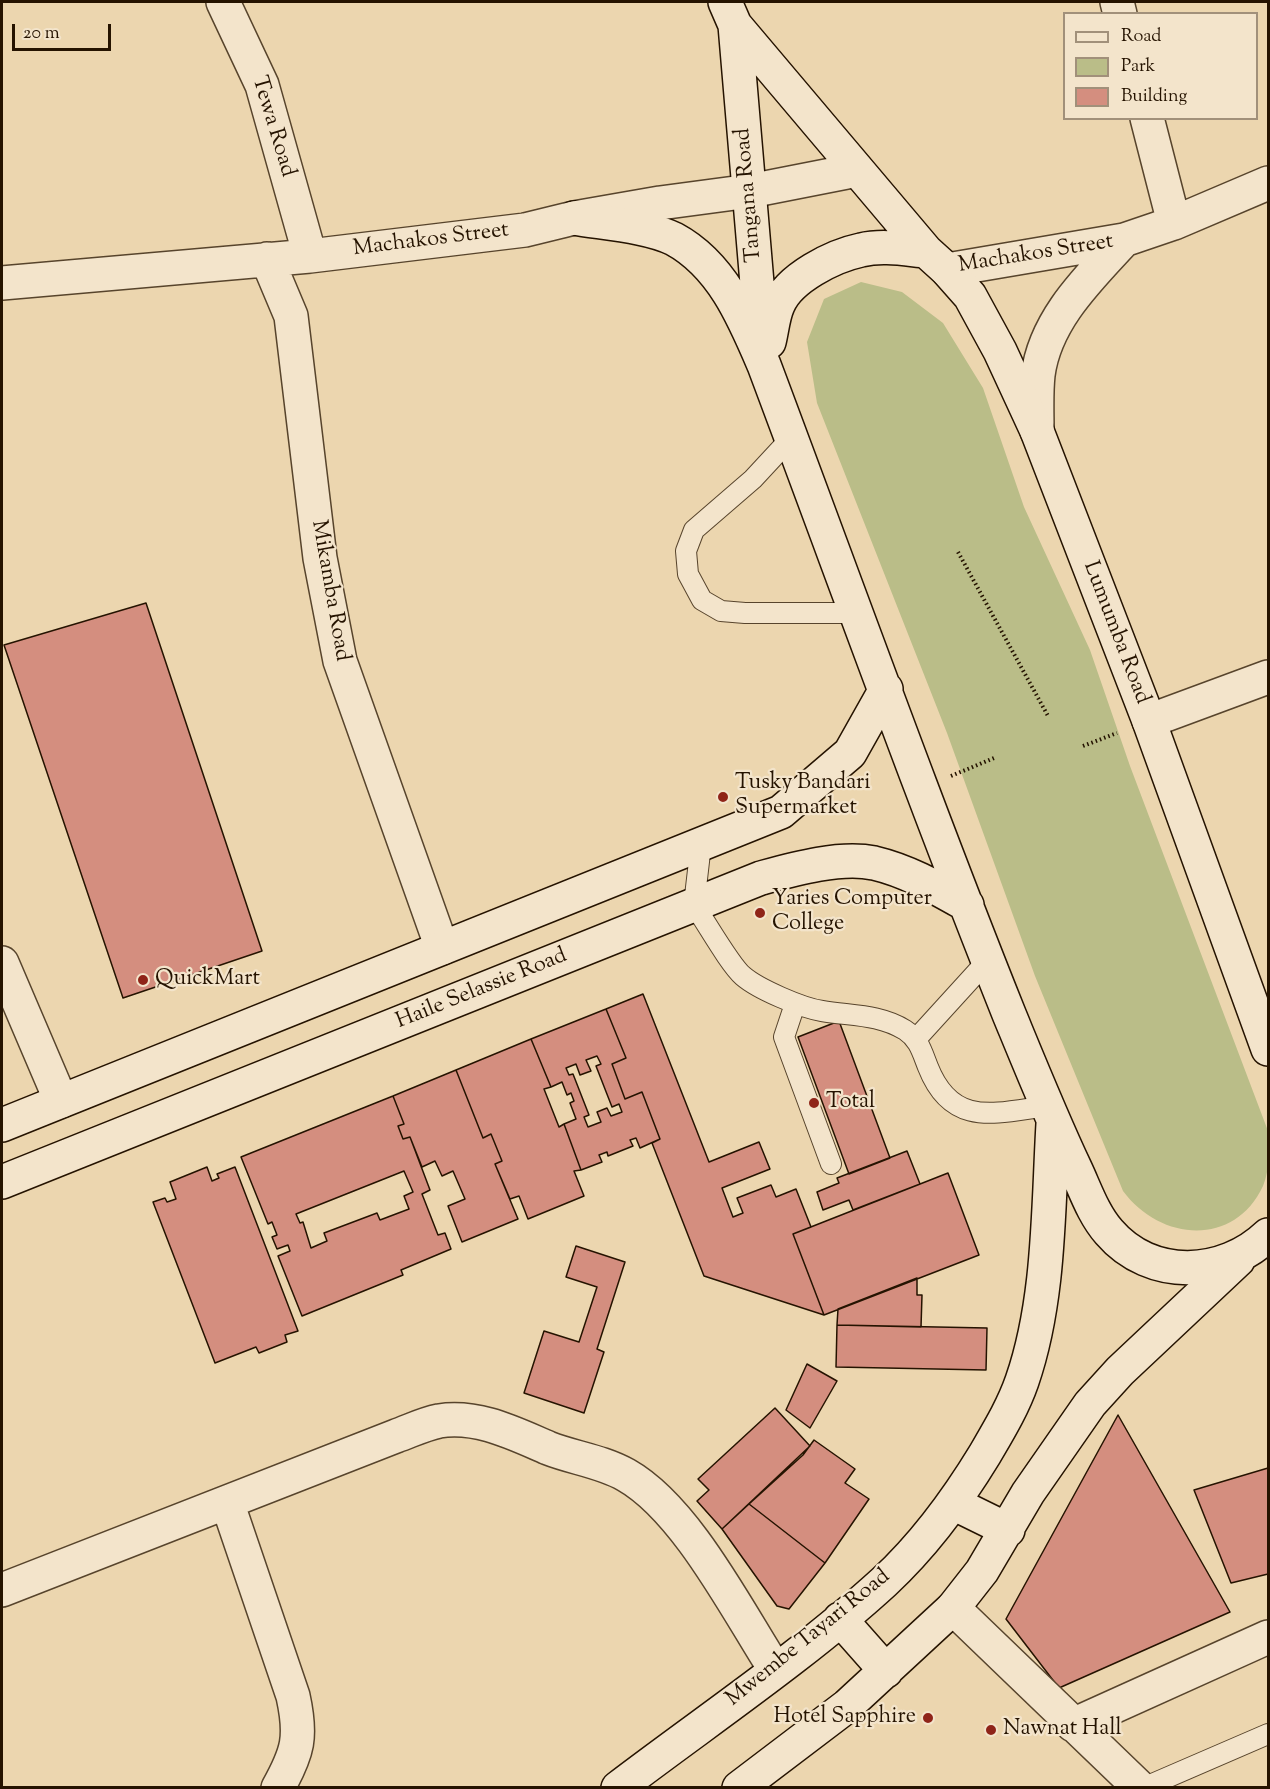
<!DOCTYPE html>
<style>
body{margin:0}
#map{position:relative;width:1270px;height:1789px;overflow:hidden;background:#ecd6af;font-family:"Sorts Mill Goudy",serif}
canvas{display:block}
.frame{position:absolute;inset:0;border:3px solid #251300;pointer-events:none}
.legend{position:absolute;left:1063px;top:12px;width:195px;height:108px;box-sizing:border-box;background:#f3e4cb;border:2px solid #a1907a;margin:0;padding:8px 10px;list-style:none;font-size:18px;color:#251300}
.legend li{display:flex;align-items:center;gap:12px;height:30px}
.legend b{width:30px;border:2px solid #a1907a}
.scale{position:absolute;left:12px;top:24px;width:99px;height:27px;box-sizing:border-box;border:3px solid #251300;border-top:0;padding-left:8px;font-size:18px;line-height:21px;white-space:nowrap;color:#251300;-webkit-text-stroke:4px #f3e4cb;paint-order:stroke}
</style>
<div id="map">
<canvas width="1270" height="1789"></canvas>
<div class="frame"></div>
<ul class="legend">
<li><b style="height:8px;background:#f3e4cb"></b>Road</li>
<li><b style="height:16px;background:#babd88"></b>Park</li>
<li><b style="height:16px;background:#d48e7f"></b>Building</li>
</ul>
<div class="scale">20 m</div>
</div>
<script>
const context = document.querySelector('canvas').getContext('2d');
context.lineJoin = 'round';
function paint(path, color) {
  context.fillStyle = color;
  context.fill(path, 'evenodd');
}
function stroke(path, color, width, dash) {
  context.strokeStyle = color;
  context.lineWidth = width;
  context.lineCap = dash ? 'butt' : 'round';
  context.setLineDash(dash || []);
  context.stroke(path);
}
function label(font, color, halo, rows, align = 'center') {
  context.font = font + ' "Sorts Mill Goudy",serif';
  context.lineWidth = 4.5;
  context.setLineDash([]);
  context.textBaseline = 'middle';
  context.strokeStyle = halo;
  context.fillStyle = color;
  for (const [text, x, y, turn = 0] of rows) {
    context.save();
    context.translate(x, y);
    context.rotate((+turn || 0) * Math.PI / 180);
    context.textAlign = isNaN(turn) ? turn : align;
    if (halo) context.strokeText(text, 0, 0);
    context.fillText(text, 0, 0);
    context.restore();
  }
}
paint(new Path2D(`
 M861,282L902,292L943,323L983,388L1024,507L1090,650L1130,766L1268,1131C1269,1149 1270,1169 1263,1186C1234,1248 1160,1241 1123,1191L1035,976L947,733L817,403L807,342L824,299Z`), '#babd88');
const building = new Path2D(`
 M146,603L262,951L123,998L4,645Z
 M643,994L709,1162L759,1142L770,1169L722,1188L733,1217L743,1213L737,1198L771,1185L776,1197L796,1189L811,1227L793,1234L824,1315L704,1276L652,1143L660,1139L642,1092L625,1099L612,1064L626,1058L606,1009Z
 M606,1009L626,1058L612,1064L625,1099L642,1092L660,1139L640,1148L636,1138L630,1140L633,1146L608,1156L607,1152L599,1155L602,1162L581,1170L564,1124L576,1119L570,1103L574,1101L571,1093L567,1095L562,1082L551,1087L531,1039ZM597,1056L601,1064L596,1066L612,1107L619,1104L622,1112L611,1116L607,1108L597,1112L601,1122L588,1127L584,1117L589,1115L573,1074L569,1075L566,1068L576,1064L580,1075L591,1071L586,1060Z
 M839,1021L890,1158L849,1174L798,1037Z
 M531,1039L551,1087L544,1089L559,1127L564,1124L581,1170L574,1171L584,1196L528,1219L519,1196L510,1199L495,1164L502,1161L491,1134L483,1138L456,1070Z
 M456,1070L483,1138L491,1134L502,1161L495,1164L518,1219L462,1242L448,1206L465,1199L453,1171L442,1176L435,1161L422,1167L410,1137L403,1139L398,1126L404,1124L393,1096Z
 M393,1096L404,1124L398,1126L403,1139L410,1137L430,1190L422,1194L438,1235L445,1233L451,1249L401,1270L403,1275L302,1316L278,1256L290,1251L288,1245L277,1249L272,1237L277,1235L272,1222L268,1224L241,1157ZM404,1171L413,1192L404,1196L409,1209L380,1220L377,1213L324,1233L327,1241L311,1248L303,1222L300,1223L296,1214Z
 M907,1151L920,1184L853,1210L849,1200L823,1210L817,1192L839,1183L837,1178Z
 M207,1167L212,1181L219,1178L217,1174L235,1167L298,1331L285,1335L287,1342L259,1353L256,1347L215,1363L153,1202L165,1198L167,1202L176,1199L170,1182Z
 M948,1173L979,1255L824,1315L793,1234Z
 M576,1246L625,1262L597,1349L604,1352L584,1413L524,1393L544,1331L579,1342L597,1287L566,1277Z
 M917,1278V1295H922L921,1327L837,1325L838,1309Z
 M837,1325L987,1328L986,1370L836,1367Z
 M807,1364L837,1381L810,1428L786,1410Z
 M775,1408L810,1446L722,1529L697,1501L709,1490L698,1479Z
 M1118,1415L1230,1612L1059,1688L1006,1619Z
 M814,1440L855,1469L845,1483L869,1499L825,1563L749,1504L803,1455Z
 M1268,1468V1574L1231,1583L1194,1490Z
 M749,1504L825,1563L789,1609L777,1606L722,1529Z`);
paint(building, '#d48e7f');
stroke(building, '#251300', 1.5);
const lane = new Path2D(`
 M791,438L753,479L694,530L686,551L688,574L702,600L721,611L745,613H857
 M701,844L694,905C706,922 730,965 743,976C758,989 802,1008 822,1011C851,1016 879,1014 905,1030C919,1039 922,1052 928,1067C952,1128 995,1113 1047,1106
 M795,1004L784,1037L831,1164
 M917,1038L988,960
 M1143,1788L1268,1734`);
const street = new Path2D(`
 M223,2L262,85L310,256
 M1117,2L1120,14
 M1147,118L1174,223
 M267,259L291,316L320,558L340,661L442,948
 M947,270L1124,240L1174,223L1268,183
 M2,283L310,256L525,230L574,218L660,203L750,191L857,170
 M1037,431C1037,412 1036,393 1038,375C1045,320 1088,279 1124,240
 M1149,721L1268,677
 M2,963L61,1101
 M227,1502L293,1696C302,1737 298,1752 278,1788
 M2,1590L396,1436C410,1431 424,1424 439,1421C478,1415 513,1433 548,1448C573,1458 601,1461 626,1475C686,1509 737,1610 775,1669
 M953,1608L1140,1788
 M1073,1725L1268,1637`);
const secondary = new Path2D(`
 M725,2L735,25L762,342
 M735,25L926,251L947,270L970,296L1000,351L1037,431L1149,721L1268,1049
 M574,218C602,223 648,226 674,239C722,265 744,318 764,365C845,581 923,799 1009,1014C1030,1065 1051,1117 1075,1168C1085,1189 1093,1214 1109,1232C1151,1281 1224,1277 1268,1235
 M769,342C772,330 773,316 778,305C789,278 833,256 861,250C882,245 904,249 926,251
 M2,1125L781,812L850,753L886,689
 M2,1182L761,878C794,869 840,856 874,863C908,871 937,888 967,905
 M953,1503L1008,1530
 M840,1619L886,1671
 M618,1788C706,1721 803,1656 884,1582C924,1545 957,1500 985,1454C999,1430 1013,1407 1022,1381C1050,1300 1048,1209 1053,1124
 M739,1788L847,1706L953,1608L982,1571L1028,1493L1090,1404L1120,1371L1238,1260`);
stroke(lane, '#57442c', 22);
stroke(street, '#57442c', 36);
stroke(secondary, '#251300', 36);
stroke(new Path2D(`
 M958,552L1048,716
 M1083,746L1117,733
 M951,776L994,758`), '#251300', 4, [1.5, 3]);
stroke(lane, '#f3e4cb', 20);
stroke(street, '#f3e4cb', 33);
stroke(secondary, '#f3e4cb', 33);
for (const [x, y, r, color] of [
 [723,797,6,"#8f2418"],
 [760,913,6,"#8f2418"],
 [143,980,6,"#8f2418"],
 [814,1103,6,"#8f2418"],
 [928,1718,6,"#8f2418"],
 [991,1730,6,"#8f2418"]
]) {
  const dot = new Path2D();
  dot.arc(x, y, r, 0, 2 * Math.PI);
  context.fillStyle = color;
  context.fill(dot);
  stroke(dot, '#f3e4cb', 2);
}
label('22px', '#251300', '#f3e4cb', [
 ["Tewa Road",272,127,73],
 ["Tangana Road",750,195,-95],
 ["Machakos Street",431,241,-7],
 ["Machakos Street",1036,255,-9],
 ["Mikamba Road",329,591,80],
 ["Lumumba Road",1115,633,69],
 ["Haile Selassie Road",482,990,-22],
 ["Mwembe Tayari Road",809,1639,-39]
]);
label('22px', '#251300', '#f3e4cb', [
 ["Tusky Bandari",735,784],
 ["Supermarket",735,809],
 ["Yaries Computer",772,900],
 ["College",772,925],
 ["QuickMart",155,980],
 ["Total",826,1103],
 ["Hotel Sapphire",916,1718,"right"],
 ["Nawnat Hall",1003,1730]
], 'left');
</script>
